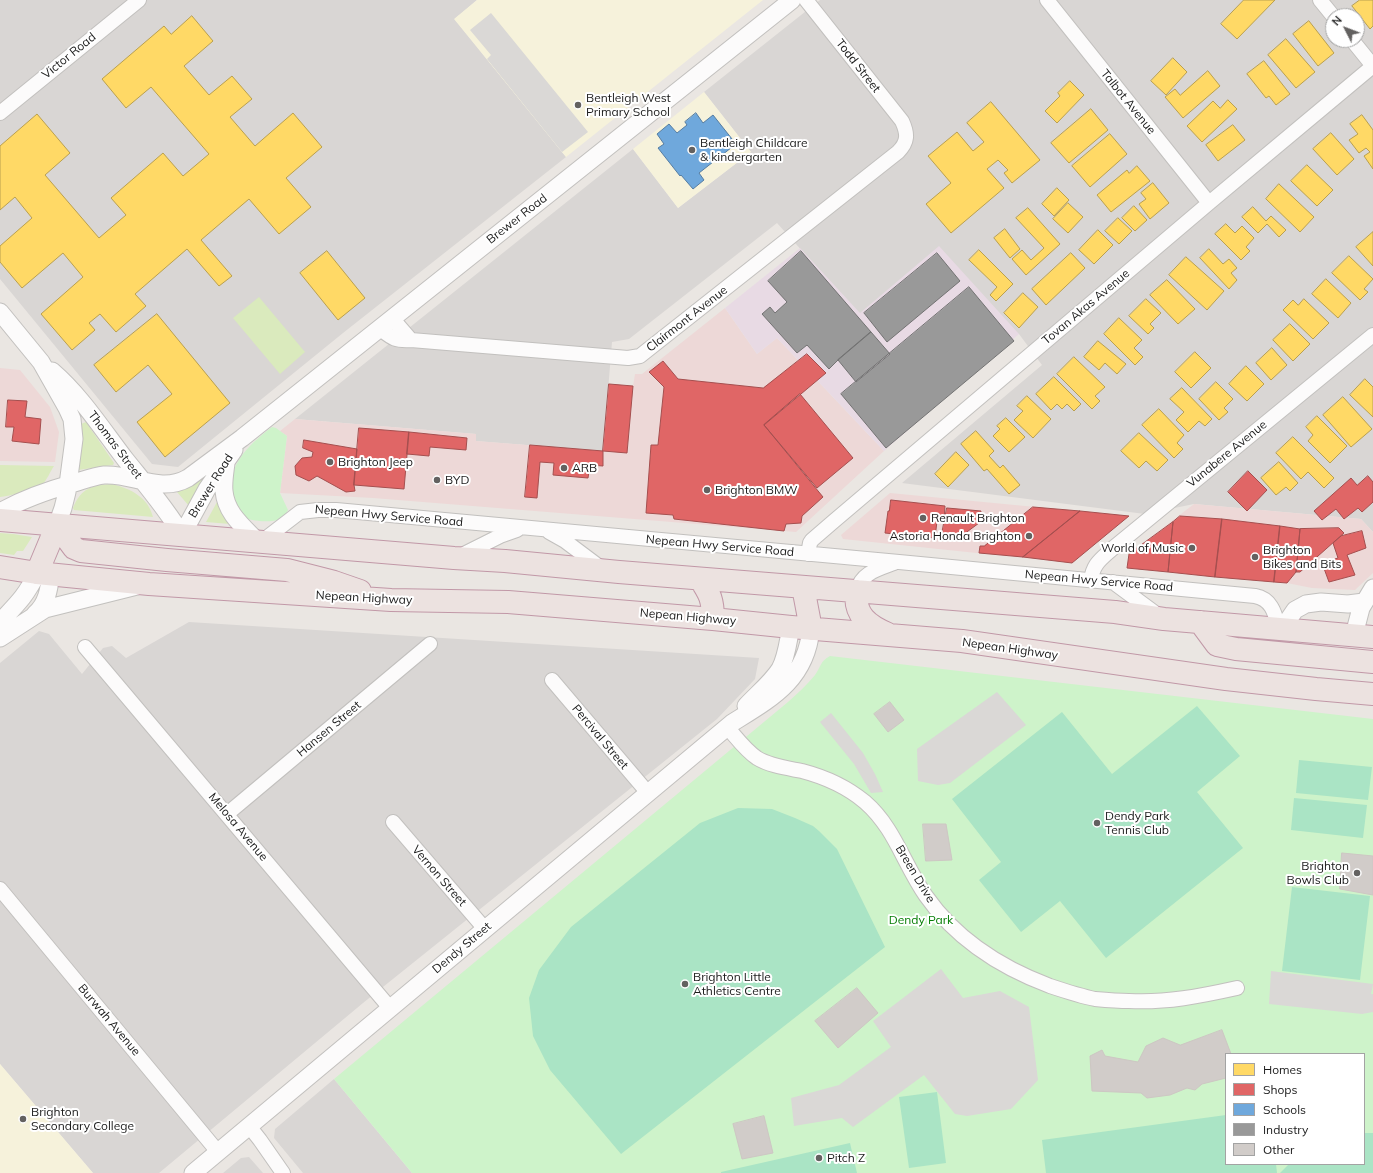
<!DOCTYPE html>
<style>
body{margin:0}
#map{position:relative;width:1373px;height:1173px;overflow:hidden;background:#eae6e2;font-family:Mulish,sans-serif}
canvas{display:block}
.legend{position:absolute;left:1225px;top:1053px;width:140px;height:112px;box-sizing:border-box;background:#fff;border:1px solid #a3a3a3;margin:0;padding:5px 7px;list-style:none;font-size:12px;color:#1a1a1a}
.legend li{display:flex;align-items:center;gap:8px;height:20px}
.legend b{width:20px;border:1px solid #a3a3a3}
.north{position:absolute;left:1325px;top:8px;width:40px;height:40px;box-sizing:border-box;background:#fff;border:1px solid #a3a3a3;border-radius:50%;rotate:312deg;font-size:11px;font-weight:700;line-height:16px;text-align:center;color:#1a1a1a}
.north::after{content:'';display:block;margin:auto;width:14px;height:18px;background:#636160;clip-path:polygon(50% 0,100% 100%,50% 72%,0 100%)}
</style>
<div id="map">
<canvas width="1373" height="1173"></canvas>
<ul class="legend">
<li><b style="height:11px;background:#ffd966"></b>Homes</li>
<li><b style="height:11px;background:#e06666"></b>Shops</li>
<li><b style="height:11px;background:#6fa8dc"></b>Schools</li>
<li><b style="height:11px;background:#999"></b>Industry</li>
<li><b style="height:11px;background:#d1ccc9"></b>Other</li>
</ul>
<div class="north">N</div>
</div>
<script>
const context = document.querySelector('canvas').getContext('2d');
context.lineJoin = 'round';
function paint(path, color) {
  context.fillStyle = color;
  context.fill(path, 'evenodd');
}
function stroke(path, color, width, dash) {
  context.strokeStyle = color;
  context.lineWidth = width;
  context.lineCap = dash ? 'butt' : 'round';
  context.setLineDash(dash || []);
  context.stroke(path);
}
function label(font, color, halo, rows, align = 'center') {
  context.font = font + ' Mulish,sans-serif';
  context.lineWidth = 4;
  context.setLineDash([]);
  context.textBaseline = 'middle';
  context.strokeStyle = halo;
  context.fillStyle = color;
  for (const [text, x, y, turn = 0] of rows) {
    context.save();
    context.translate(x, y);
    context.rotate((+turn || 0) * Math.PI / 180);
    context.textAlign = isNaN(turn) ? turn : align;
    if (halo) context.strokeText(text, 0, 0);
    context.fillText(text, 0, 0);
    context.restore();
  }
}
paint(new Path2D(`
 M0,0H477L455,19L566,157L343,333L178,467L152,464L0,279Z
 M820,0H1373V532L1361,519L1194,504L1145,514L902,483L1042,365L1019,334L859,314L777,223L629,339L612,342L603,451L475,441L476,434L295,419L633,149L678,208L751,152L704,92ZM1333,16H1357V40H1333Z
 M189,622L759,658L755,679L717,719L363,1003L159,1173H93L0,1064V663L39,631L49,634L82,674L103,648L112,646L126,658Z
 M334,1079L412,1173H303L274,1138L275,1129Z
 M249,1157L263,1173H223L241,1158Z`), '#d9d6d4');
paint(new Path2D(`
 M725,308L757,354L777,338L884,451L796,532L373,498L280,493L287,436L280,431L295,419L476,434V441L603,451L609,384L633,386L635,374H642Z
 M0,368L20,370L50,407L59,432L55,462L0,461Z
 M890,493L1129,516L1072,563L843,539L841,535Z
 M1194,504L1361,519L1373,532V573L1355,590L1312,588L1287,583L1127,568L1129,554Z`), '#edd8d7');
paint(new Path2D(`
 M939,246L1019,334L884,451L777,338L757,354L725,308L800,248L860,313Z`), '#e8dae4');
paint(new Path2D(`
 M477,0H763L566,157L454,19Z
 M704,92L751,152L678,208L633,149Z
 M0,1064L93,1173H0Z`), '#f6f2db');
paint(new Path2D(`
 M259,297L305,352L280,374L233,318Z
 M86,422L114,463L113,465L78,470L81,424Z
 M0,465L54,466C50,472 47,480 42,485C37,490 8,496 0,497Z
 M205,473L208,475L189,506L177,492L191,485Z
 M112,484C131,489 148,497 153,517L74,510L73,508C81,488 92,485 112,484Z
 M217,502L230,524L206,522Z
 M0,533L13,534L32,537L23,551H17L14,555L0,553Z`), '#daeabd');
paint(new Path2D(`
 M272,427L276,428L287,436L280,493L288,510C286,514 284,517 280,519C272,523 246,522 239,514C237,512 236,506 235,503C222,469 247,446 272,427Z
 M830,656L1373,719V1173H412L334,1079L788,702C797,694 807,685 815,675C821,667 820,661 830,656ZM1226,1054H1364V1164H1226Z`), '#cef3ca');
paint(new Path2D(`
 M1197,706L1240,756L1197,792L1243,848L1106,958L1060,901L1021,932L979,880L1001,862L952,799L1062,712L1112,774Z
 M1299,760L1372,767L1368,800L1296,793Z
 M1294,798L1367,805L1363,838L1291,830Z
 M738,808L772,809L795,818L813,826L819,831L837,849L885,947L621,1154L550,1070L533,1036L529,998L539,970L571,927L700,823Z
 M1292,887L1370,896L1360,980L1282,971Z
 M937,1092L946,1163L909,1168L899,1097Z
 M1226,1115V1164H1276L1277,1173H1046L1042,1140Z
 M1364,1133H1373V1173H1280L1289,1164H1364Z
 M850,1143L857,1173H721V1172Z`), '#aae4c5');
paint(new Path2D(`
 M491,13L588,132L562,152L487,59L491,55L470,30Z
 M997,692L1026,725L950,783L938,785L918,781L917,749Z
 M831,713L863,753L875,774L883,792L871,793L854,764L820,722Z
 M941,969L963,998L1000,991L1029,1007L1038,1080L1011,1109L967,1116L955,1114L924,1075L853,1127L842,1118L794,1126L791,1098L839,1085L891,1047L873,1021Z
 M1271,971L1373,984L1371,994H1373V1012L1362,1014L1269,1004Z`), '#dad8d6');
const homes = new Path2D(`
 M1244,0H1275L1237,39L1221,24Z
 M1360,0H1373V26L1370,29L1352,6Z
 M192,16L213,41L184,66L209,95L232,76L252,99L230,117L255,146L293,113L322,147L286,178L311,207L279,234L249,199L201,240L232,276L219,286L187,249L135,294L146,306L116,332L100,314L89,323L95,330L72,350L41,314L83,277L63,253L22,288L0,262V246L32,218L15,197L0,210V146L37,114L70,153L45,175L99,238L126,215L111,198L163,153L183,176L209,154L151,87L126,108L102,79L164,26L171,34Z
 M1309,21L1334,53L1318,66L1293,34Z
 M1286,39L1315,72L1296,88L1268,55Z
 M1173,58L1187,72L1166,95L1151,81Z
 M1264,61L1290,94L1276,105L1269,96L1266,98L1247,74Z
 M1208,71L1220,86L1183,118L1165,97L1175,89L1180,95Z
 M1070,81L1084,95L1057,123L1045,111L1060,96L1058,93Z
 M1228,100L1237,109L1202,142L1187,126L1213,101L1220,108Z
 M991,102L1040,160L1012,183L1004,173L1008,170L998,160L987,169L1004,188L951,233L926,204L951,183L928,156L957,132L973,151L984,142L967,123Z
 M1091,109L1108,130L1069,163L1051,143Z
 M1362,115L1373,130V169L1364,156L1370,152L1366,148L1359,153L1349,140L1358,134L1350,124Z
 M1233,125L1245,140L1218,161L1206,145Z
 M1331,133L1354,159L1337,175L1313,149Z
 M1110,134L1127,154L1090,187L1072,166Z
 M1307,165L1333,190L1317,206L1291,181Z
 M1137,166L1150,181L1111,212L1097,195L1127,170L1129,173Z
 M1153,183L1169,203L1150,219L1139,204L1146,199L1141,193Z
 M1279,184L1314,217L1300,232L1266,199Z
 M1057,188L1069,200L1054,216L1042,204Z
 M1068,203L1083,217L1068,233L1053,219Z
 M1134,206L1147,220L1135,231L1122,218Z
 M1253,207L1266,221L1271,216L1286,230L1279,237L1267,224L1258,233L1242,217Z
 M1028,208L1060,244L1026,275L1012,259L1022,250L1031,260L1044,248L1016,218Z
 M1118,218L1132,231L1119,244L1105,231Z
 M1226,224L1235,233L1242,226L1254,238L1246,247L1250,251L1241,260L1215,234Z
 M1005,229L1020,249L1010,258L994,238Z
 M1098,230L1113,245L1094,264L1079,250Z
 M1373,232V266L1356,247Z
 M1209,249L1223,264L1229,259L1237,268L1231,273L1237,280L1229,289L1200,258Z
 M979,250L1013,284L996,301L990,295L997,287L969,260Z
 M327,251L365,298L338,320L300,273Z
 M1071,253L1085,268L1046,305L1032,289Z
 M1349,256L1373,279L1364,289L1368,292L1360,300L1332,273Z
 M1186,257L1224,291L1207,310L1169,275Z
 M1326,279L1351,303L1338,318L1312,294Z
 M1167,280L1195,309L1178,324L1150,295Z
 M1023,293L1038,307L1019,328L1004,313Z
 M1146,299L1161,313L1150,324L1154,328L1148,334L1129,316Z
 M1304,299L1329,323L1313,339L1283,310L1293,300L1298,305Z
 M157,314L230,403L165,457L137,422L172,394L148,365L116,392L94,365Z
 M1119,318L1142,340L1134,348L1143,357L1135,365L1104,334Z
 M1290,324L1310,344L1293,361L1273,340Z
 M1098,341L1126,364L1117,374L1105,363L1099,370L1084,357Z
 M1272,348L1287,365L1271,380L1256,363Z
 M1195,352L1211,368L1191,388L1175,372Z
 M1074,357L1105,387L1095,396L1100,401L1092,409L1057,374Z
 M1246,366L1264,384L1247,401L1229,384Z
 M1054,377L1081,404L1074,411L1067,404L1062,409L1057,404L1051,410L1036,394Z
 M1365,379L1373,387V417L1350,395Z
 M1216,382L1233,399L1224,408L1228,412L1219,420L1199,399Z
 M1182,388L1212,419L1205,426L1199,421L1188,432L1176,420L1184,412L1170,399Z
 M1027,396L1051,419L1033,438L1014,420L1023,411L1017,406Z
 M1343,397L1372,429L1351,447L1323,415Z
 M1159,409L1184,435L1177,443L1183,449L1174,458L1142,425Z
 M1317,416L1347,446L1330,463L1308,441L1313,435L1306,427Z
 M1006,418L1025,437L1009,452L993,436L1000,429L997,426Z
 M976,431L994,451L989,456L1000,468L1003,465L1020,485L1009,494L987,469L984,471L961,444Z
 M1139,433L1168,460L1157,471L1146,461L1139,468L1121,451Z
 M1293,437L1334,478L1324,488L1308,472L1301,479L1276,453Z
 M956,452L969,465L948,487L935,474Z
 M1279,462L1298,483L1290,491L1286,487L1276,495L1261,478Z`);
paint(homes, '#ffd966');
stroke(homes, '#baa04f', 1);
const shops = new Path2D(`
 M807,354L826,373L764,425L823,497L802,516L801,523L786,524L784,531L674,519L673,515L646,513L651,445H658L664,387L649,372L663,361L678,379L763,388Z
 M609,384L633,386L627,453L603,451Z
 M800,394L853,458L817,488L764,425Z
 M8,400L27,401L25,417L41,419L39,444L12,441L14,427H6Z
 M359,428L409,432L404,489L354,485Z
 M409,432L467,438L466,450L430,447L429,456L407,454Z
 M304,440L357,449L354,485L355,491L346,492L317,476L309,481L296,475L295,466L302,458L312,457L313,452L303,448Z
 M530,445L603,451V466L590,465L588,478L553,475L554,463L540,462L537,498L525,497Z
 M1248,471L1267,490L1247,511L1228,492Z
 M1368,476L1373,482V502L1362,512L1358,508L1344,519L1336,509L1322,520L1314,511L1351,478L1357,485Z
 M891,500L945,506L944,521H937L935,538L885,533L888,511H889Z
 M1033,507L1080,511L1023,557L979,553L980,546H984Z
 M947,508L981,511L979,523L956,540L941,539Z
 M1080,511L1129,516L1072,563L1023,557Z
 M1180,516L1222,519L1215,577L1168,572L1173,522Z
 M1222,519L1280,526L1274,582L1215,577Z
 M1173,522L1168,572L1127,568L1129,554Z
 M1280,526L1300,529L1296,572L1287,583L1274,582Z
 M1339,528L1344,533L1300,572H1296L1300,529Z
 M1362,531L1366,548L1347,555L1355,575L1329,582L1322,563L1338,558L1333,543L1341,536Z`);
paint(shops, '#e06666');
stroke(shops, '#a54f4f', 1);
const schools = new Path2D(`
 M696,113L703,123L713,115L736,144L699,173L704,180L693,189L681,175L680,176L658,148L664,144L657,134L669,124L677,133L687,125L685,122Z`);
paint(schools, '#6fa8dc');
stroke(schools, '#567da2', 1);
const industry = new Path2D(`
 M801,251L871,332L838,360L829,369L807,345L797,353L762,314L770,307L775,313L787,302L768,281Z
 M937,253L960,281L887,342L864,313Z
 M969,287L1014,341L886,448L841,394Z
 M871,332L890,354L856,382L838,360Z`);
paint(industry, '#999');
stroke(industry, '#737373', 1);
const building = new Path2D(`
 M890,702L904,720L888,732L874,714Z
 M923,824H946L952,860L926,861Z
 M1342,853L1373,856V895L1340,889Z
 M857,988L878,1013L838,1048L815,1021Z
 M1222,1030L1231,1054H1226V1078L1202,1084L1195,1090L1187,1088L1170,1095L1147,1098L1141,1093L1092,1091L1090,1056L1102,1050L1105,1056L1138,1062L1146,1046L1163,1038L1180,1045Z
 M764,1116L773,1153L742,1159L733,1124Z`);
paint(building, '#d1ccc9');
stroke(building, '#cdc7c3', 1);
const minor = new Path2D(`
 M1047,0L1209,203
 M1320,0L1333,16
 M1352,40L1373,66
 M0,113L139,0
 M392,318L411,340
 M379,328C392,338 394,341 411,340L628,358L640,356L645,352L898,152C908,142 908,134 902,121L806,0
 M549,532L565,541L601,568
 M261,542L300,512L318,510H336L899,562L1255,596C1272,599 1275,614 1279,628
 M808,554L810,543L812,540L834,521L1209,203L1373,66
 M460,556L500,536L517,530
 M1091,580C1093,564 1100,560 1112,549L1373,335
 M1113,582L1159,616
 M857,591C861,573 878,569 894,563
 M85,647L390,1008
 M552,680L648,793
 M727,727C736,737 745,750 757,758C770,766 787,768 802,771C825,777 847,787 865,802C895,828 904,865 926,896C956,939 1002,968 1050,986C1065,991 1080,996 1095,999C1106,1000 1118,1001 1129,1001C1166,1003 1201,996 1237,988
 M227,814L430,644
 M393,822L485,929
 M0,889L218,1152
 M249,1126L260,1140L283,1173`);
const tertiary = new Path2D(`
 M0,312L41,362L67,408L72,419L74,439L67,492L63,508L57,525
 M52,371C81,396 102,429 125,459C145,484 166,508 182,535
 M226,463C225,472 223,482 224,491C226,514 244,527 258,542
 M0,512C23,499 49,490 74,483C84,480 94,476 104,475C133,473 160,494 188,478L242,438L792,0
 M182,535L207,489L234,450
 M35,614C47,604 49,589 51,574
 M0,622C17,604 26,596 37,573
 M1282,629L1295,610L1306,604L1321,602L1348,604L1364,602
 M1354,635L1361,608L1373,588
 M0,638L45,609L137,586
 M746,706C757,694 771,683 780,669C787,656 788,641 791,627
 M193,1173L732,723C772,698 806,680 811,629`);
const trunk = new Path2D(`
 M0,520L454,558L505,561L619,572L1115,612L1164,619L1373,637
 M57,525L74,548L81,551L167,560L287,570L334,582L360,591
 M0,567L37,573L149,584L391,600L508,602L713,619L791,627L962,641L1226,679L1316,689L1373,694
 M37,573L57,525
 M700,579C710,594 713,600 713,619
 M803,587L811,629
 M857,591C853,615 869,626 888,634
 M1200,622L1217,645L1236,649L1373,662`);
stroke(minor, '#c2c0be', 16);
stroke(tertiary, '#c2c0be', 19);
stroke(trunk, '#c198a7', 24);
stroke(minor, '#fcfbfb', 14);
stroke(tertiary, '#fcfbfb', 17);
stroke(trunk, '#ece2e0', 22);
for (const [x, y, r, color] of [
 [578,105,4,"#636160"],
 [692,150,4,"#636160"],
 [330,462,4,"#636160"],
 [564,468,4,"#636160"],
 [437,480,4,"#636160"],
 [707,490,4,"#636160"],
 [923,518,4,"#636160"],
 [1029,536,4,"#636160"],
 [1192,548,4,"#636160"],
 [1255,557,4,"#636160"],
 [1097,823,4,"#636160"],
 [1357,873,4,"#636160"],
 [685,984,4,"#636160"],
 [23,1119,4,"#636160"],
 [819,1158,4,"#636160"]
]) {
  const dot = new Path2D();
  dot.arc(x, y, r, 0, 2 * Math.PI);
  context.fillStyle = color;
  context.fill(dot);
  stroke(dot, '#fff', 1.5);
}
label('12px', '#1a1a1a', '#fff', [
 ["Victor Road",69,56,-39],
 ["Todd Street",858,66,52],
 ["Talbot Avenue",1128,102,51],
 ["Brewer Road",517,219,-38],
 ["Tovan Akas Avenue",1086,307,-40],
 ["Clairmont Avenue",687,319,-38],
 ["Thomas Street",115,445,53],
 ["Vunabere Avenue",1227,454,-39],
 ["Brewer Road",211,486,-58],
 ["Nepean Hwy Service Road",389,516,5],
 ["Nepean Hwy Service Road",720,546,5],
 ["Nepean Hwy Service Road",1099,581,5],
 ["Nepean Highway",364,598,3],
 ["Nepean Highway",688,617,5],
 ["Nepean Highway",1010,649,8],
 ["Hansen Street",329,729,-40],
 ["Percival Street",600,737,50],
 ["Melosa Avenue",238,827,50],
 ["Breen Drive",915,874,59],
 ["Vernon Street",439,876,49],
 ["Dendy Street",462,948,-40],
 ["Burwah Avenue",109,1020,50]
]);
label('12px', '#1a1a1a', '#fff', [
 ["Bentleigh West",586,98],
 ["Primary School",586,112],
 ["Bentleigh Childcare",700,143],
 ["& kindergarten",700,157],
 ["Brighton Jeep",338,462],
 ["ARB",572,468],
 ["BYD",445,480],
 ["Brighton BMW",715,490],
 ["Renault Brighton",931,518],
 ["Astoria Honda Brighton",1021,536,"right"],
 ["World of Music",1184,548,"right"],
 ["Brighton",1263,550],
 ["Bikes and Bits",1263,564],
 ["Dendy Park",1105,816],
 ["Tennis Club",1105,830],
 ["Brighton",1349,866,"right"],
 ["Bowls Club",1349,880,"right"],
 ["Brighton Little",693,977],
 ["Athletics Centre",693,991],
 ["Brighton",31,1112],
 ["Secondary College",31,1126],
 ["Pitch Z",827,1158]
], 'left');
label('12px', '#057d04', '#fff', [
 ["Dendy Park",921,920]
]);
</script>
